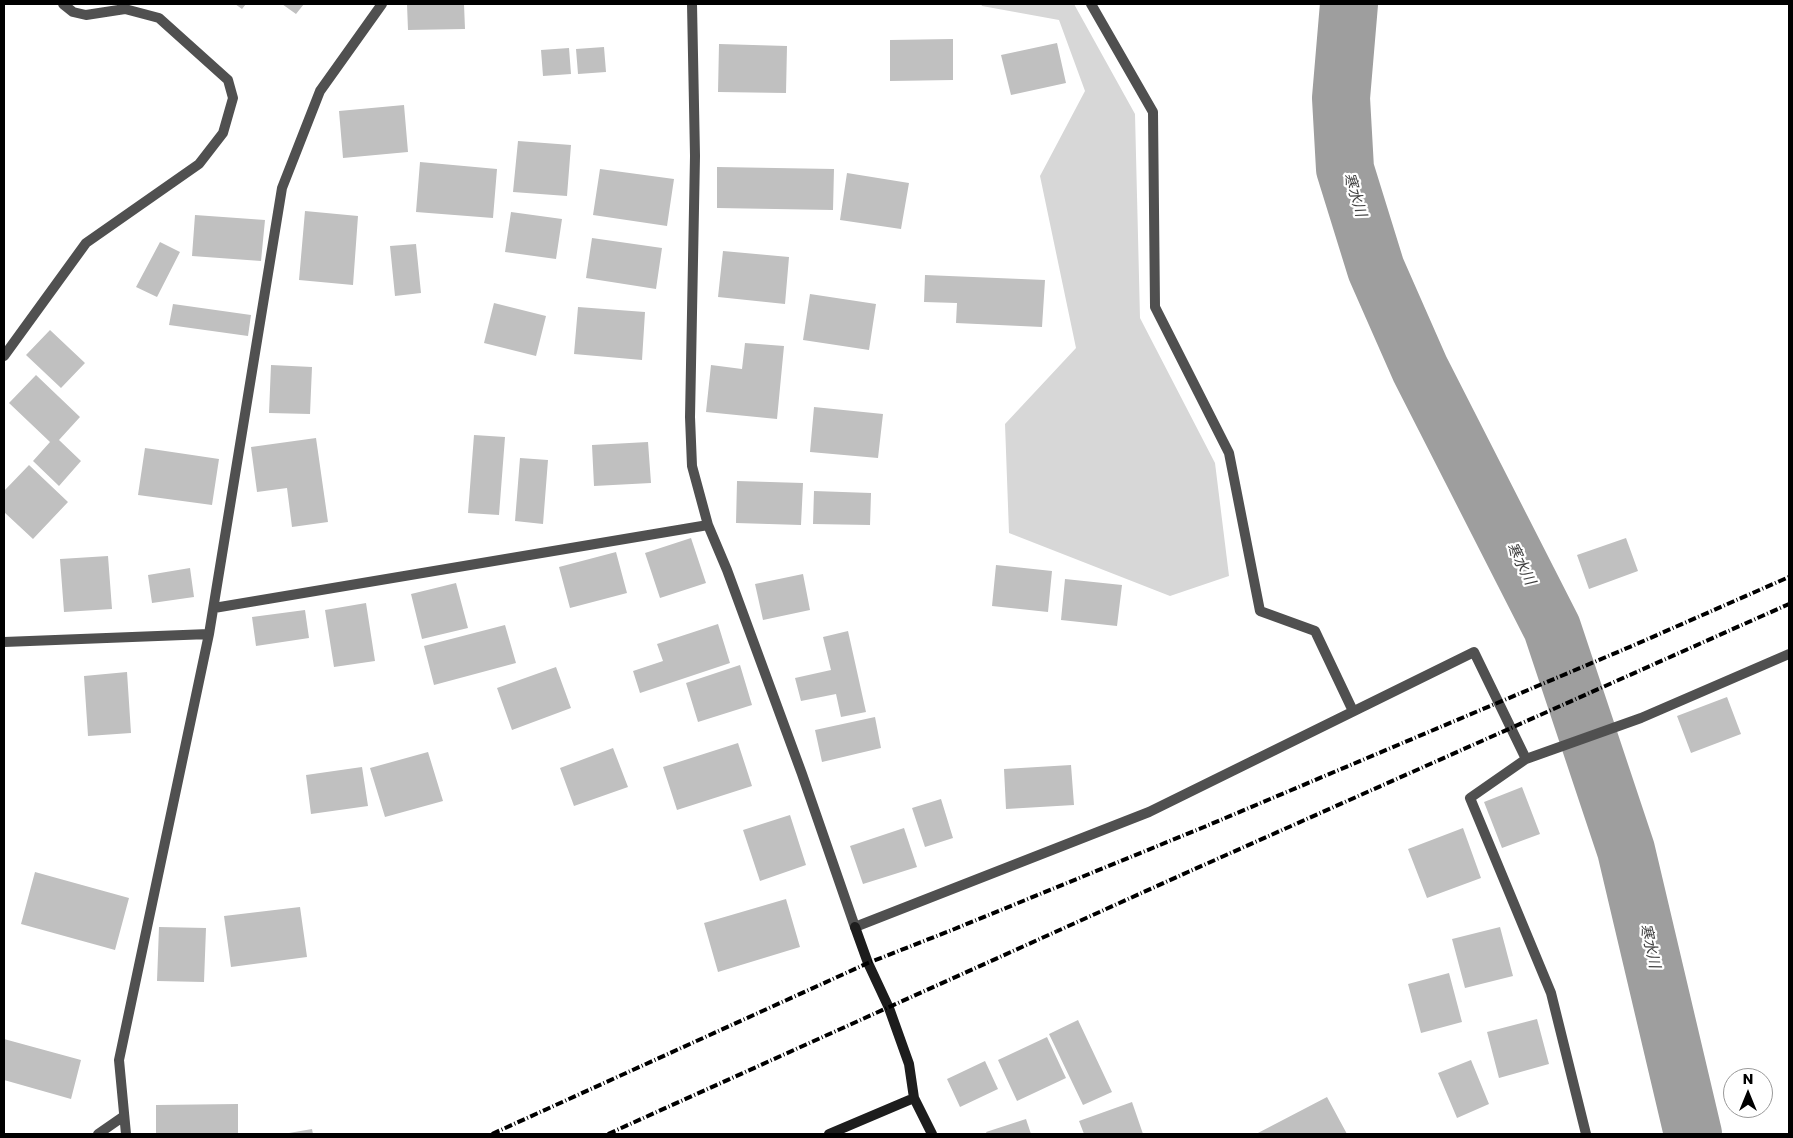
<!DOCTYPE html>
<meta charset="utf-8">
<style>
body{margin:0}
#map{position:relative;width:1793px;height:1138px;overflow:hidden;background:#fff;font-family:Poppins,sans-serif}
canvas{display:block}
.frame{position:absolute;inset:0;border:5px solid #000;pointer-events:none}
.north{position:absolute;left:1723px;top:1068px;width:50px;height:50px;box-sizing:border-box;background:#fff;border:1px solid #999;border-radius:50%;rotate:0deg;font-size:14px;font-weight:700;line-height:20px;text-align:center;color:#000}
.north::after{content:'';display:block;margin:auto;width:18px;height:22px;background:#000;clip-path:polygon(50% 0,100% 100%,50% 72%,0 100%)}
</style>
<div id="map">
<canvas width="1793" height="1138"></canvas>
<div class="frame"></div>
<div class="north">N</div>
</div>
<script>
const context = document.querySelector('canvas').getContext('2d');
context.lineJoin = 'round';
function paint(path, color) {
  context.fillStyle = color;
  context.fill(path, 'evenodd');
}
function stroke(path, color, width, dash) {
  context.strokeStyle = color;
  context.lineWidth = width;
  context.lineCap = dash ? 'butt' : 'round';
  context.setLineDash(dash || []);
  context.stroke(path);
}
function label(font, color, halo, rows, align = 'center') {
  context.font = font + ' Poppins,"Noto Sans JP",sans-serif';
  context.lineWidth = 4.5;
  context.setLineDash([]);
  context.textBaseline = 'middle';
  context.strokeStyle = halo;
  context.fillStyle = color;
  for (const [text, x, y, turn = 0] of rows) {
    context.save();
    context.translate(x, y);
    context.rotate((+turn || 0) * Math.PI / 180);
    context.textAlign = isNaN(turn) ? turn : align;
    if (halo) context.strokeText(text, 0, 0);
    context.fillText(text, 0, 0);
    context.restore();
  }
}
paint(new Path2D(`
 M981,4H1074L1135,114L1140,318L1215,463L1229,576L1170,596L1009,533L1005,424L1076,348L1040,176L1085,91L1059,20L982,6Z`), '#d7d7d7');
stroke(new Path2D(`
 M1349,4L1341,98L1345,169L1376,269L1420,369L1552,628L1626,850L1693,1134`), '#9e9e9e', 58);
paint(new Path2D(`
 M235,4H246L242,9Z
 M282,4H304L296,14Z
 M407,4H464L465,29L408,30Z
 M953,39V80L890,81V40Z
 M1057,43L1066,83L1011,95L1001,55Z
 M719,44L787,46L786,93L718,92Z
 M604,47L606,72L578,74L576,49Z
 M569,48L571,74L543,76L541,50Z
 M404,105L408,152L343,158L339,111Z
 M518,141L571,145L567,196L513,192Z
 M420,162L497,169L493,218L416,212Z
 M717,167L834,169L833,210L717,208Z
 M600,169L674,179L667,226L593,215Z
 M847,173L909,183L901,229L840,220Z
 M305,211L358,216L353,285L299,280Z
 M511,212L562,219L556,259L505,252Z
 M195,215L265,220L261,261L192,256Z
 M592,238L662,248L656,289L586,278Z
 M160,242L180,252L157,297L136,287Z
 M416,244L421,293L395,296L390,246Z
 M723,251L789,257L785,304L718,297Z
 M925,275L1045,280L1042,327L956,323L957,303L924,302Z
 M810,294L876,304L869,350L803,340Z
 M494,303L546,316L536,356L484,343Z
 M173,304L251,315L248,336L169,325Z
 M578,307L645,312L642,360L574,354Z
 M50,330L85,363L61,388L26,355Z
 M745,343L784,346L777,419L706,412L711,365L742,369Z
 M271,365L312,367L310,414L269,413Z
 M36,375L80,417L59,440L81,461L59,486L33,461L50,442L9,403Z
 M814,407L883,414L878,458L810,452Z
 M474,435L505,437L499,515L468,513Z
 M316,438L328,522L292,527L287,488L257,492L251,447Z
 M648,442L651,483L594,486L592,445Z
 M145,448L219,459L212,505L138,495Z
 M520,458L548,460L543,524L515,521Z
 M29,465L68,502L33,539L4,512V491Z
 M737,481L803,483L801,525L736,523Z
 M814,491L871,493L870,525L813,524Z
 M691,538L706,583L660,598L645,553Z
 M1626,538L1638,571L1589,589L1577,555Z
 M616,552L627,593L570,608L559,567Z
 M108,556L112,609L64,612L60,559Z
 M996,565L1052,571L1048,612L992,606Z
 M190,568L194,597L152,603L148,575Z
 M803,574L810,610L763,620L755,584Z
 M1065,579L1122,585L1117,626L1061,620Z
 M456,583L468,628L422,639L411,594Z
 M366,603L375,661L334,667L325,610Z
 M305,610L309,638L256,646L252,617Z
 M718,624L730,663L640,693L633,671L663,661L657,644Z
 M505,625L516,663L434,685L424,646Z
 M848,631L866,712L841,717L836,694L801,701L795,678L831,670L823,637Z
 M740,665L752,705L698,722L686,683Z
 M556,667L571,708L512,730L497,688Z
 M127,672L131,733L88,736L84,676Z
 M1727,697L1741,734L1691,753L1677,716Z
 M875,717L881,748L822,762L815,730Z
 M738,743L752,786L677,810L663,767Z
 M613,748L628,787L574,806L560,768Z
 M428,752L443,801L385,817L370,768Z
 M1071,765L1074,805L1006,809L1004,769Z
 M362,767L368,806L311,814L306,775Z
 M1522,787L1540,834L1502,848L1484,802Z
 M941,799L953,838L925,847L912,808Z
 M790,815L806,865L760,881L743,830Z
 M904,828L917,867L863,884L850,846Z
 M1463,828L1481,878L1427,898L1408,849Z
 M35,872L129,898L115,950L21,924Z
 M786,899L800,947L718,972L704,923Z
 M300,907L307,957L231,967L224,916Z
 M159,927L206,928L204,982L157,981Z
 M1500,927L1513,976L1465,988L1452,939Z
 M1449,973L1462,1022L1421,1033L1408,984Z
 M1537,1019L1549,1064L1499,1078L1487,1032Z
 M1078,1020L1112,1092L1083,1105L1049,1034Z
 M1047,1037L1066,1078L1017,1101L998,1060Z
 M4,1039L81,1060L71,1099L4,1080Z
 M1471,1060L1489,1104L1457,1118L1438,1073Z
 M985,1061L998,1089L960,1107L947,1079Z
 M1327,1097L1347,1134H1256Z
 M1132,1102L1143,1134H1084L1079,1121Z
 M238,1104V1134H156V1105Z
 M1026,1119L1031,1134H987L986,1132Z
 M312,1129L313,1134H289V1133Z`), '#c0c0c0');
stroke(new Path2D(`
 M692,4L695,156L690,417L692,466L708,525L727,570L802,774L855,927L1149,812L1474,652L1526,759
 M1091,4L1153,112L1155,307L1229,453L1260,611L1315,631L1353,711
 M4,356L86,243L199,164L223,133L233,98L228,80L159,18L125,9L86,15L73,12L63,4
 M214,608L708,525
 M4,642L209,634
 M98,1134L124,1116
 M126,1134L119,1060L209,634L282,188L320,91L382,4
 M1586,1134L1551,993L1470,798L1526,759L1641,718L1789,654`), '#505050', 10);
stroke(new Path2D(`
 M855,927L868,963L889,1008L909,1064L914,1098L932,1134
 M829,1134L914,1098`), '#1d1d1d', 10);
stroke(new Path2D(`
 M492,1134L868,963L952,930L1204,827L1632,646L1789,577
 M608,1134L1188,872L1789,604`), '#000', 4, [8, 2.5, 1, 2.5]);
label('italic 15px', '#3f3f3f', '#fff', [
 ["寒水川",1354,195,73],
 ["寒水川",1520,564,63],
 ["寒水川",1649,946,77]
]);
</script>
